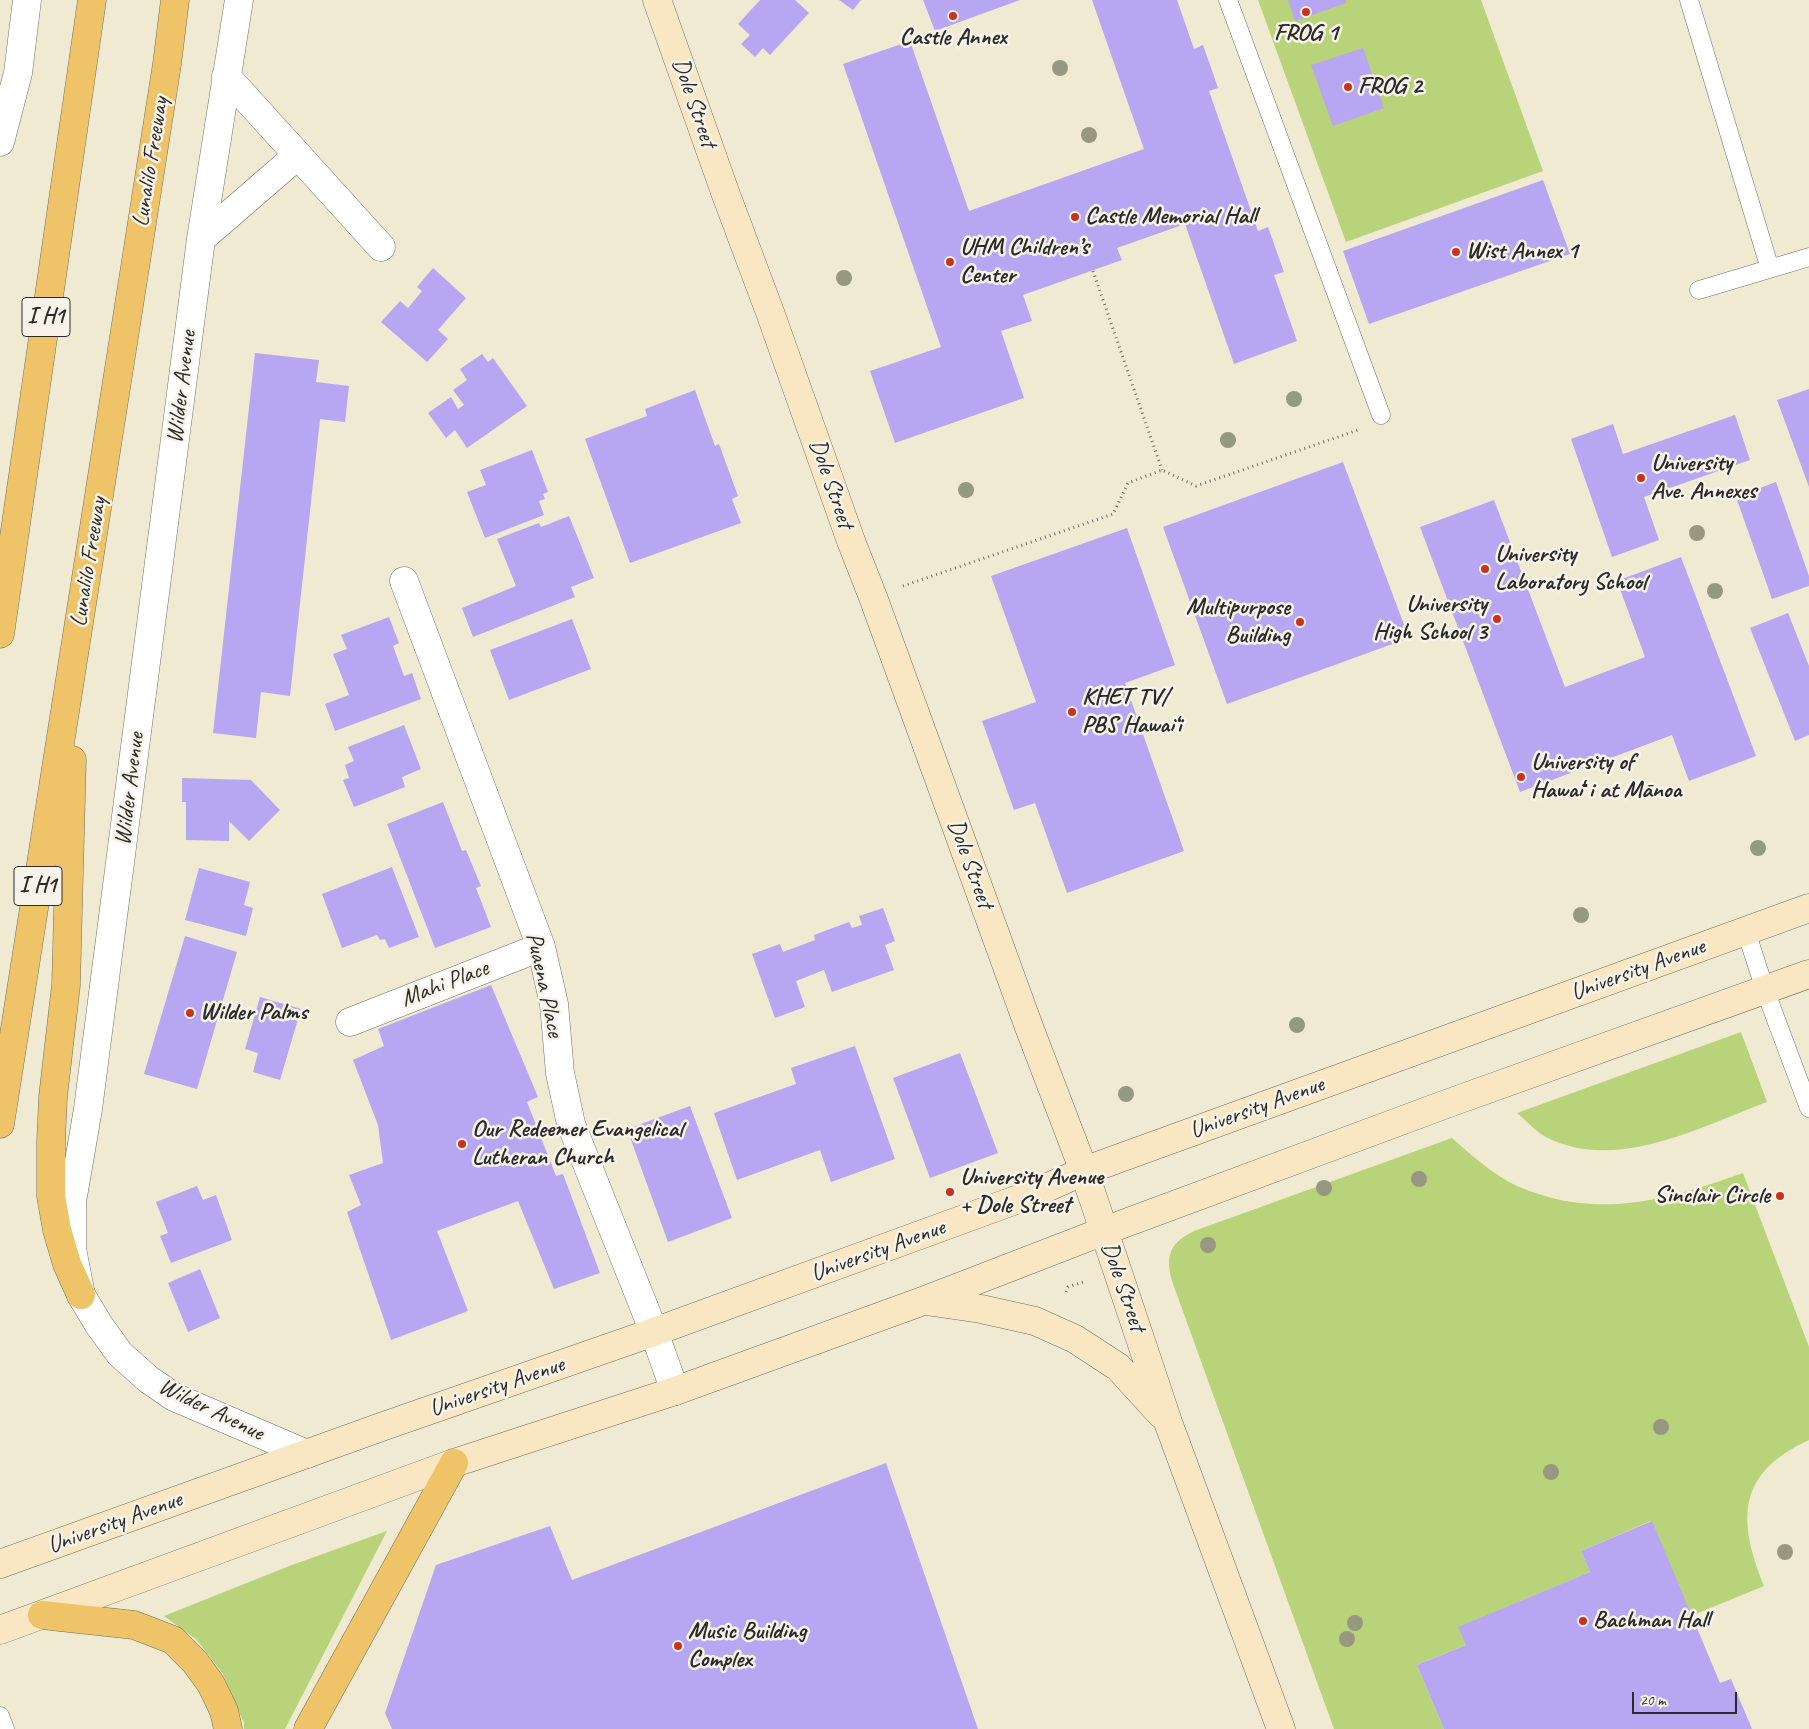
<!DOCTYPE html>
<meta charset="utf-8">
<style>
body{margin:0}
#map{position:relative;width:1809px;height:1729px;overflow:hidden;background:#f0ead3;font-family:Caveat,sans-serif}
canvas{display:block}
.scale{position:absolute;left:1632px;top:1692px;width:105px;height:22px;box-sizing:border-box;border:2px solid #2b2b2b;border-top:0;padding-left:6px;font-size:15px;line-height:18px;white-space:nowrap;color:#2b2b2b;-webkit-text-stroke:4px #f7f3e8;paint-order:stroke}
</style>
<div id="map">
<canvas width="1809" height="1729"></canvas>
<div class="scale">20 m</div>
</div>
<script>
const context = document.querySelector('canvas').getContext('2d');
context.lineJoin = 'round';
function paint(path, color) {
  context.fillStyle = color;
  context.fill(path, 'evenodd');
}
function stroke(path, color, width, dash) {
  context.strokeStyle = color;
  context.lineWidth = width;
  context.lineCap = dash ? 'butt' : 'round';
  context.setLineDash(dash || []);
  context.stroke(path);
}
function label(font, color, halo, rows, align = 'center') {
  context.font = font + ' Caveat,sans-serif';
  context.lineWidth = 5;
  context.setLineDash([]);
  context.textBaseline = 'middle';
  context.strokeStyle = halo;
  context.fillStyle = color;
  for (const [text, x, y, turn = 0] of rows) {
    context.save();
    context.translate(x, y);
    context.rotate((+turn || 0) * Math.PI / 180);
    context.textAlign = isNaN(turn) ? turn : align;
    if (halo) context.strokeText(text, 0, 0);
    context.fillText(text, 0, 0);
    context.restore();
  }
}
paint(new Path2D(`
 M1258,0H1481L1543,171L1346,242Z
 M1741,1032L1767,1102C1700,1127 1614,1174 1544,1136C1534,1130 1526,1120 1517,1113Z
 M1452,1138C1470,1154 1488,1170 1509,1182C1522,1189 1538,1194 1552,1198C1619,1215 1681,1195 1743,1173L1809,1347V1440C1737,1473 1737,1519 1764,1586L1691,1616L1651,1521L1581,1551L1590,1572L1459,1627L1466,1645L1417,1665L1444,1729H1334L1172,1281C1165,1255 1170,1243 1194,1231Z
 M387,1531L285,1729H244V1723L223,1674L197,1640L164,1616L292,1565Z`), '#b8d379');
paint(new Path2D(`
 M760,0H795L809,13L770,55L763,48L755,57L741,44L750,35L738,24Z
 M839,0H861L853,10Z
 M923,0H1020L935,31Z
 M1092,0H1177L1194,49L1203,45L1218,88L1209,91L1258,231L1268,227L1284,272L1274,275L1297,341L1234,364L1185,224L1117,248L1122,260L1023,295L1032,321L1001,331L1024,398L895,443L870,371L941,347L843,64L910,41L969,211L1144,149Z
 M1288,0H1346V3L1295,21Z
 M1363,48L1384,108L1333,126L1311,65Z
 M1543,180L1570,254L1369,324L1343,251Z
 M433,268L466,298L438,330L448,339L427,362L381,322L400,301L408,308L422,291L417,287Z
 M255,353L319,360L316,382L349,386L345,422L320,419L290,696L261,692L256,738L213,733Z
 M482,354L488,362L493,358L527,406L467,448L455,430L446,438L428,413L451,397L458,409L464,405L453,390L467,380L460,369Z
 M1809,389V487L1777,400Z
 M695,390L715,446L719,444L738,496L732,499L741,523L630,563L585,439L647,416L645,409Z
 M1735,415L1750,460L1644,497L1659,540L1612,557L1571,439L1613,424L1623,454Z
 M532,450L548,492L543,494L545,499L539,501L544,515L485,538L467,492L486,485L480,470Z
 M1343,462L1409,638L1227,704L1163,527Z
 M1776,482L1809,576V586L1772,599L1736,497Z
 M1494,500L1565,687L1645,657L1617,581L1681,557L1756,756L1689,781L1672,735L1520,792L1420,527Z
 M569,516L594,578L571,587L575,597L473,637L462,608L516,586L497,539L539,523L541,527Z
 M1127,528L1175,665L1125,683L1184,851L1067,893L1035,803L1014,810L982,721L1036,702L991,576Z
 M1788,613L1809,666V735L1795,741L1750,628Z
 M389,617L399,643L393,646L404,676L412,673L421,699L335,731L325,704L349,695L333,654L347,649L341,635Z
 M572,619L591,669L509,700L490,650Z
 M404,725L421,769L402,777L405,787L354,807L343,780L349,778L345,765L354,761L348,747Z
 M182,778L251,780L280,810L249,841L229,821V841L186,840V802H182Z
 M443,802L462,851L466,850L481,886L476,888L491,927L435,948L387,824Z
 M392,867L419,937L389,948L385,939L380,940L377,935L342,948L322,894Z
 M199,868L250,882L244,905L253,908L246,936L185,920Z
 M883,908L895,941L885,945L894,970L832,992L824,970L796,981L805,1007L775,1018L752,954L780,944L783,952L815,940L814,935L849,922L852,928L862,925L859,916Z
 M185,936L237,952L197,1089L144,1074Z
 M491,985L538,1097L527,1102L556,1176L563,1174L600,1273L554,1289L518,1201L437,1231L468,1311L391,1340L347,1212L361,1205L349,1175L383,1163L378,1125L353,1060L384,1046L378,1029Z
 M260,997L301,1009L280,1080L253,1072L258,1053L245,1049Z
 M855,1046L895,1159L831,1182L820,1150L737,1180L714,1113L796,1084L791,1068Z
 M960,1053L998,1153L930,1178L893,1078Z
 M690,1106L732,1218L668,1242L627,1129Z
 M197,1186L203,1200L216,1195L232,1240L171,1263L160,1236L168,1233L156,1202Z
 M200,1269L220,1318L188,1332L168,1283Z
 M886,1463L978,1729H392L385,1713L436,1565L550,1526L572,1580Z
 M1652,1521L1720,1683L1731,1679L1752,1729H1444L1417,1665L1466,1645L1458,1627L1590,1572L1581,1551Z`), '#b7a6f1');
const lane = new Path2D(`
 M1228,0L1381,415
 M1689,0L1770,269
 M1699,290L1809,257
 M1746,931L1765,990L1809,1108
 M0,1716L5,1729`);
const street = new Path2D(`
 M239,0L201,239L88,1109L72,1202V1249L81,1295L99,1325L120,1354L148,1379L174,1397L307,1454
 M226,76L381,247
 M0,142L18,73L27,0
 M201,239L298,155
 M404,581L541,947L554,1004L560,1073L571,1124L654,1332L675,1391
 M350,1022L541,947`);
const secondary = new Path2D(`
 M657,0L725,192L771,315L851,541L873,597L1029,1027L1084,1171L1168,1422L1281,1729
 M926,1301L981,1309L1035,1321L1075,1339L1118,1367L1161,1414
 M0,1564L384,1426L654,1332L1035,1193L1084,1171L1809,908
 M0,1630L454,1463L675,1391L923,1301L1104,1231L1449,1103L1809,974`);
const highway = new Path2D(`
 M0,634L92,0
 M72,760L66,985L53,1097L51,1141V1196L57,1230L67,1264L81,1295
 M0,1124L167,64L175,0
 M42,1615L134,1625L173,1640L195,1662L211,1684L224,1711L228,1729
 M308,1729L454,1463`);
stroke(lane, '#706e66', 19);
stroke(street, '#706e66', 29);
stroke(secondary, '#706e66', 29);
stroke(highway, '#706e66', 29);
stroke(new Path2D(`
 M1093,271L1162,470
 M903,586L1113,514L1128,483L1162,470L1196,486L1358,430
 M1066,1292L1068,1287L1083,1282`), '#706e66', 3, [1, 4]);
stroke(lane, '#fff', 18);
stroke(street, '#fff', 28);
stroke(secondary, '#f9e7c3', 28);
stroke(highway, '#efc469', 28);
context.fillStyle = '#979881';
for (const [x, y] of [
 [1060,68],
 [1089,135],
 [844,278],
 [1294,399],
 [1228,440],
 [966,490],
 [1697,533],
 [1715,591],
 [1758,848],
 [1581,915],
 [1297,1025],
 [1126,1094],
 [1419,1179],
 [1324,1188],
 [1208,1245],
 [1661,1427],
 [1551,1472],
 [1785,1552],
 [1355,1623],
 [1347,1639]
]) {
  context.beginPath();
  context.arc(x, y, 8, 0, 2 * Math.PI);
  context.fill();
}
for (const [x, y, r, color] of [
 [1306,12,5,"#c8321e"],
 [953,16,5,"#c8321e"],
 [1348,87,5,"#c8321e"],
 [1075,217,5,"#c8321e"],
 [1456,252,5,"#c8321e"],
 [950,262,5,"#c8321e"],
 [1641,478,5,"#c8321e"],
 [1485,569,5,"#c8321e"],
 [1497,619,5,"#c8321e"],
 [1300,622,5,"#c8321e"],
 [1072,712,5,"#c8321e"],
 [1521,777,5,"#c8321e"],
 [190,1013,5,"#c8321e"],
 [462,1144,5,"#c8321e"],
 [950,1192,5,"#c8321e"],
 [1780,1196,5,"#c8321e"],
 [1583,1621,5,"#c8321e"],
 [678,1646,5,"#c8321e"]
]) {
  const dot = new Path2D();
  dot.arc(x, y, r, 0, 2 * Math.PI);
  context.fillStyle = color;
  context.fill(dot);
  stroke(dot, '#f7f3e8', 2);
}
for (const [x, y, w] of [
 [46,317,48],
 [38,886,48]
]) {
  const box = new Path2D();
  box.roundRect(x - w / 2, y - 19.5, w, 39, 4);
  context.fillStyle = '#f7f3e8';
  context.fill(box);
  stroke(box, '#2b2b2b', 1);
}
label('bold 22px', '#2b2b2b', null, [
 ["I H1",46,317],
 ["I H1",38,886]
]);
label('bold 24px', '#2b2b2b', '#f7f3e8', [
 ["FROG 1",1306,34,"center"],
 ["Castle Annex",953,38,"center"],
 ["FROG 2",1358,87],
 ["Castle Memorial Hall",1085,217],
 ["UHM Children’s",960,248],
 ["Center",960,276],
 ["Wist Annex 1",1466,252],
 ["University",1651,464],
 ["Ave. Annexes",1651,492],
 ["University",1495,555],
 ["Laboratory School",1495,583],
 ["University",1487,605,"right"],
 ["High School 3",1487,633,"right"],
 ["Multipurpose",1290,608,"right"],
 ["Building",1290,636,"right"],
 ["KHET TV/",1082,698],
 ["PBS Hawai‘i",1082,726],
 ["University of",1531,763],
 ["Hawaiʻi at Mānoa",1531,791],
 ["Wilder Palms",200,1013],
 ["Our Redeemer Evangelical",472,1130],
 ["Lutheran Church",472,1158],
 ["University Avenue",960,1178],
 ["+ Dole Street",960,1206],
 ["Sinclair Circle",1770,1196,"right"],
 ["Bachman Hall",1593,1621],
 ["Music Building",688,1632],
 ["Complex",688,1660]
], 'left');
label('24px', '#2b2b2b', '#f7f3e8', [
 ["Dole Street",694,103,71],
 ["Lunalilo Freeway",151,162,-81],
 ["Wilder Avenue",182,387,-83],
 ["Dole Street",831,484,71],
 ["Lunalilo Freeway",89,562,-81],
 ["Wilder Avenue",130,789,-83],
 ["Dole Street",970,864,70],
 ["University Avenue",1638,970,-20],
 ["Mahi Place",445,984,-21],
 ["Puaena Place",544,985,78],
 ["University Avenue",1257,1108,-20],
 ["University Avenue",878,1251,-20],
 ["Dole Street",1123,1287,71],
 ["University Avenue",497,1387,-19],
 ["Wilder Avenue",211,1410,26],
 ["University Avenue",115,1523,-20]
]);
</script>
